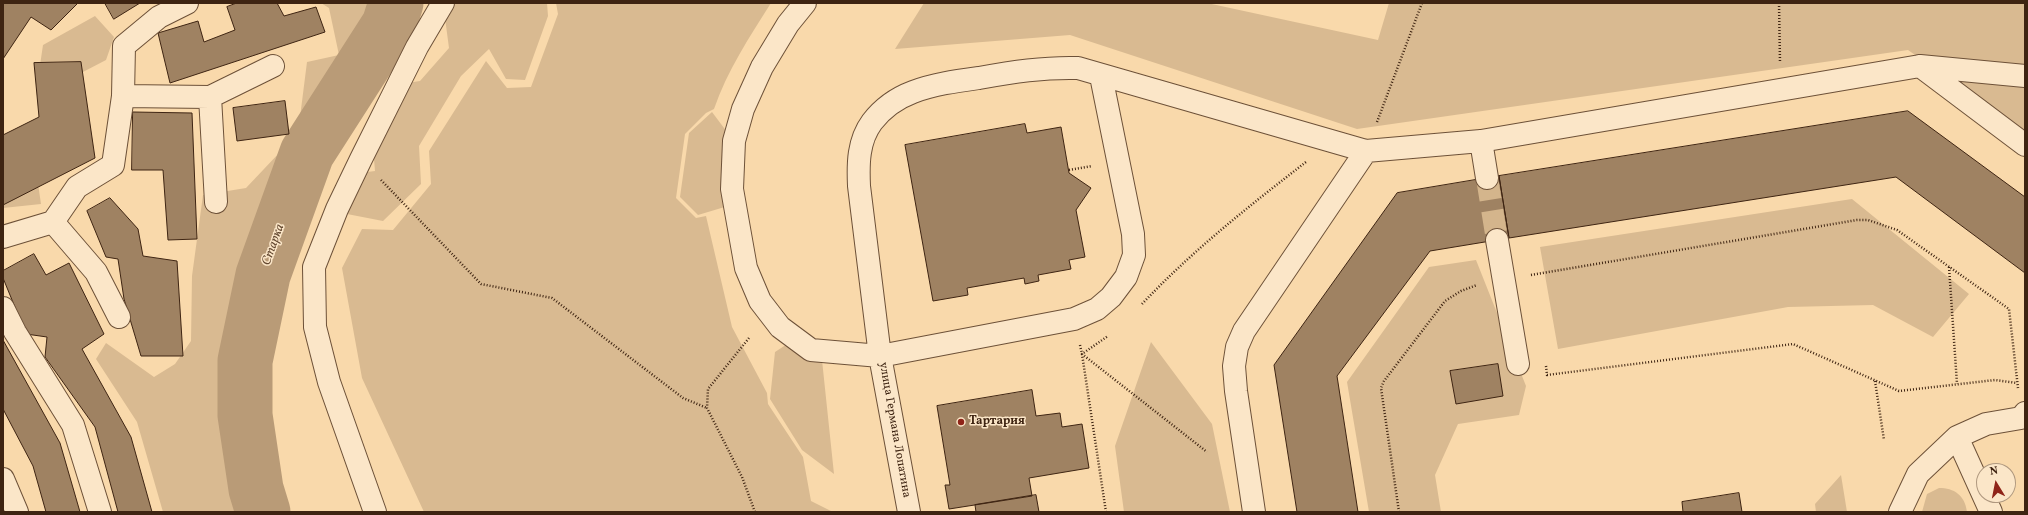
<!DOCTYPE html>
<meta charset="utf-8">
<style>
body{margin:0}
#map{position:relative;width:2028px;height:515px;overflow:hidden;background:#f9d9ab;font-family:Vollkorn,serif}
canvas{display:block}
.frame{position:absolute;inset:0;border:4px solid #3e2412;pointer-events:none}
.north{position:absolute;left:1976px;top:463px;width:40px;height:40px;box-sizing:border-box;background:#fbe6c8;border:1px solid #af987f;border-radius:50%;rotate:350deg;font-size:11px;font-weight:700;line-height:16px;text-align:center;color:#3e2412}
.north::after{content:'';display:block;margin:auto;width:14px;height:18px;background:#8f2418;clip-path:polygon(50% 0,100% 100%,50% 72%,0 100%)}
</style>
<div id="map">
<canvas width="2028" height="515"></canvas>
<div class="frame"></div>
<div class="north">N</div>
</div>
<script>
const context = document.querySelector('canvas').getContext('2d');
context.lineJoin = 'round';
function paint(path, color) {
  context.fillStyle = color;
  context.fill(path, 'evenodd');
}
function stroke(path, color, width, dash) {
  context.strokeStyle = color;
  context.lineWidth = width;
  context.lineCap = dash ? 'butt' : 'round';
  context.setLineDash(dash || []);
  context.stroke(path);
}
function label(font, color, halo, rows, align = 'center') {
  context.font = font + ' Vollkorn,serif';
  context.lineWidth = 3;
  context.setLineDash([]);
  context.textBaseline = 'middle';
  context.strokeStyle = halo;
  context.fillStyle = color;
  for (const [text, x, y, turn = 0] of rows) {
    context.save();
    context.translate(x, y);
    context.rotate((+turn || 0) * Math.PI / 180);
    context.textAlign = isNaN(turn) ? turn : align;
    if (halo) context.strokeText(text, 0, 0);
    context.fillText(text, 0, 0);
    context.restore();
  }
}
paint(new Path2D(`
 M321,3H393L373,37L332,93L309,179L289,239L268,328L266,383L274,435L275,512H163L137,422L96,359L106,343L154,377L175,364L191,341L192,276L203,195L246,188L298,133L307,62L339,55L329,8Z
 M443,3H547L548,16L525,80L506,79L489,49L461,76L419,146L421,184L383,221L347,214L345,175L375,171L371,123L394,85L420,81L449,48Z
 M556,3H771C750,36 727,71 714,109L706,113L685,134L676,198L696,218L706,216L732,327L767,393L768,404L803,457L811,501L833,512H424L362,378L342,268L362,229L393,230L431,184L429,151L486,61L507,88L531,87L558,14Z
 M924,3H1207L1378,40L1389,3H2025V132L1908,50L1357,129L1070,35L895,49Z
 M95,16L114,37L106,60L58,85L39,72L43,45Z
 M712,112L730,136L728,206L698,215L680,197L689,133Z
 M3,164L36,170L41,204L3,208Z
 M1852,199L1969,294L1933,337L1873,305L1788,307L1558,349L1540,247Z
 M1476,260L1526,386L1519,415L1458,424L1435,475L1441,512H1369L1347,382L1429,267Z
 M801,335L822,360L834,474L802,450L770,399L775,352Z
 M1151,342L1212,424L1230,512H1124L1115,446Z
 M1841,475L1847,512H1816L1815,504Z
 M1939,488C1954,488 1965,495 1967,512H1922L1927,494Z`), '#d9ba91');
stroke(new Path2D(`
 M263,512L256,489L245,415V361L263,275L307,153L389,25L396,3`), '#b99b77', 55);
const building = new Path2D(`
 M3,3H78L51,30L31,17L3,59Z
 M105,3H140L114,19Z
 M237,3H277L284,16L316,7L325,32L170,83L158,33L198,21L204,42L235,30L227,7Z
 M81,62L95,158L3,205V135L39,117L34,63Z
 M285,101L289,134L237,141L233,108Z
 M1908,111L2025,197V273L1896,177L1509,238L1499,176Z
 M133,112L192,113L197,239L168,240L163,170H132Z
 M1025,124L1027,133L1061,127L1069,173L1091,188L1076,210L1085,257L1069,260L1071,269L1038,275L1039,281L1025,284L1024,278L967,288L968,295L933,301L905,145Z
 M1499,176L1509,238L1430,251L1337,376L1358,512H1297L1274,365L1397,193Z
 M110,198L138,229L143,256L177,261L183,356H141L124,299L118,259L106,257L87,211Z
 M34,254L46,275L69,263L104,334L82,349L131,437L152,512H118L95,427L45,357L47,337L26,334L3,278V271Z
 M3,340L60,443L80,512H46L33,466L3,409Z
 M1498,364L1503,396L1456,404L1450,371Z
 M1032,390L1036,416L1060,413L1062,427L1082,424L1089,468L1029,478L1032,496L949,509L945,485H950L937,406Z
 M1739,493L1742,512H1683L1682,502Z
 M1036,495L1039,512H976L975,505Z`);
paint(building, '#9f8262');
stroke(building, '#3e2412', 1);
stroke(new Path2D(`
 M1487,178L1497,240`), '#d4b58c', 22, [22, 11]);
const minor = new Path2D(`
 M805,3L788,24L762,67L743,109L734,141L732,189L746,268L760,301L780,327L811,350L880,356L1074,319L1097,309L1111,297L1126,277L1134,255L1133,234L1101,76
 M1920,66L2025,145
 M123,96L210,97L216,202
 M210,97L273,66
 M1481,141L1487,178
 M53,222L77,187L113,165L123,96L124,46L159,17L187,3
 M3,237L53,222L96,272L119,317
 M1497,240L1518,364
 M3,308L15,332L73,425L100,512
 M1957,437L1991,512
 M3,479L17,512
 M375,512L329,382L315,327L314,267L337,209L361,159L417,47L443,3
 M909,512L880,356L859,186C858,164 858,141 872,122C882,109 897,98 913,92C934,84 957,81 979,78C1012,72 1044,67 1078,68L1366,151L1481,141L1920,66L2025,76
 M1254,512L1236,391L1234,366L1237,347L1244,331L1366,151
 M1900,512L1918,474L1957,437L1986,424L2021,418L2025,413`);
stroke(minor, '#6d5138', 24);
stroke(new Path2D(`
 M1779,3L1780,63
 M1377,122L1422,3
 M1069,170L1092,166
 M381,180L481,284L552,298L683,398L707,408
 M1949,267L1957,384
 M1531,275L1857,220H1868L1897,230L2009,309L2018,388
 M1142,304C1192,251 1249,206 1306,162
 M749,338L708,389L707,408L742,477L755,512
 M1080,345L1082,354L1207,452
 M1546,366L1547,375L1793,344L1899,391L1995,380L2017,383
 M1875,381L1884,440
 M1106,512L1082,354L1108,336
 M1399,512L1381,388L1384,381L1445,301L1461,291L1477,285`), '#3e2412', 2.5, [1, 2]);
stroke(minor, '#fbe6c8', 22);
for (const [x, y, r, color] of [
 [961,422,4,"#8f2418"]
]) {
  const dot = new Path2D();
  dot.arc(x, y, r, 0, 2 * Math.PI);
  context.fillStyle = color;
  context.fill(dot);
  stroke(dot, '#fbe6c8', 1.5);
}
label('bold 12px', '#3e2412', '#fbe6c8', [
 ["Тартария",969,422]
], 'left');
label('12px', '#3e2412', '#fbe6c8', [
 ["улица Германа Лопатина",894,430,80]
]);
label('italic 13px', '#634830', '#fbe6c8', [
 ["Старка",274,245,-70]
]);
</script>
